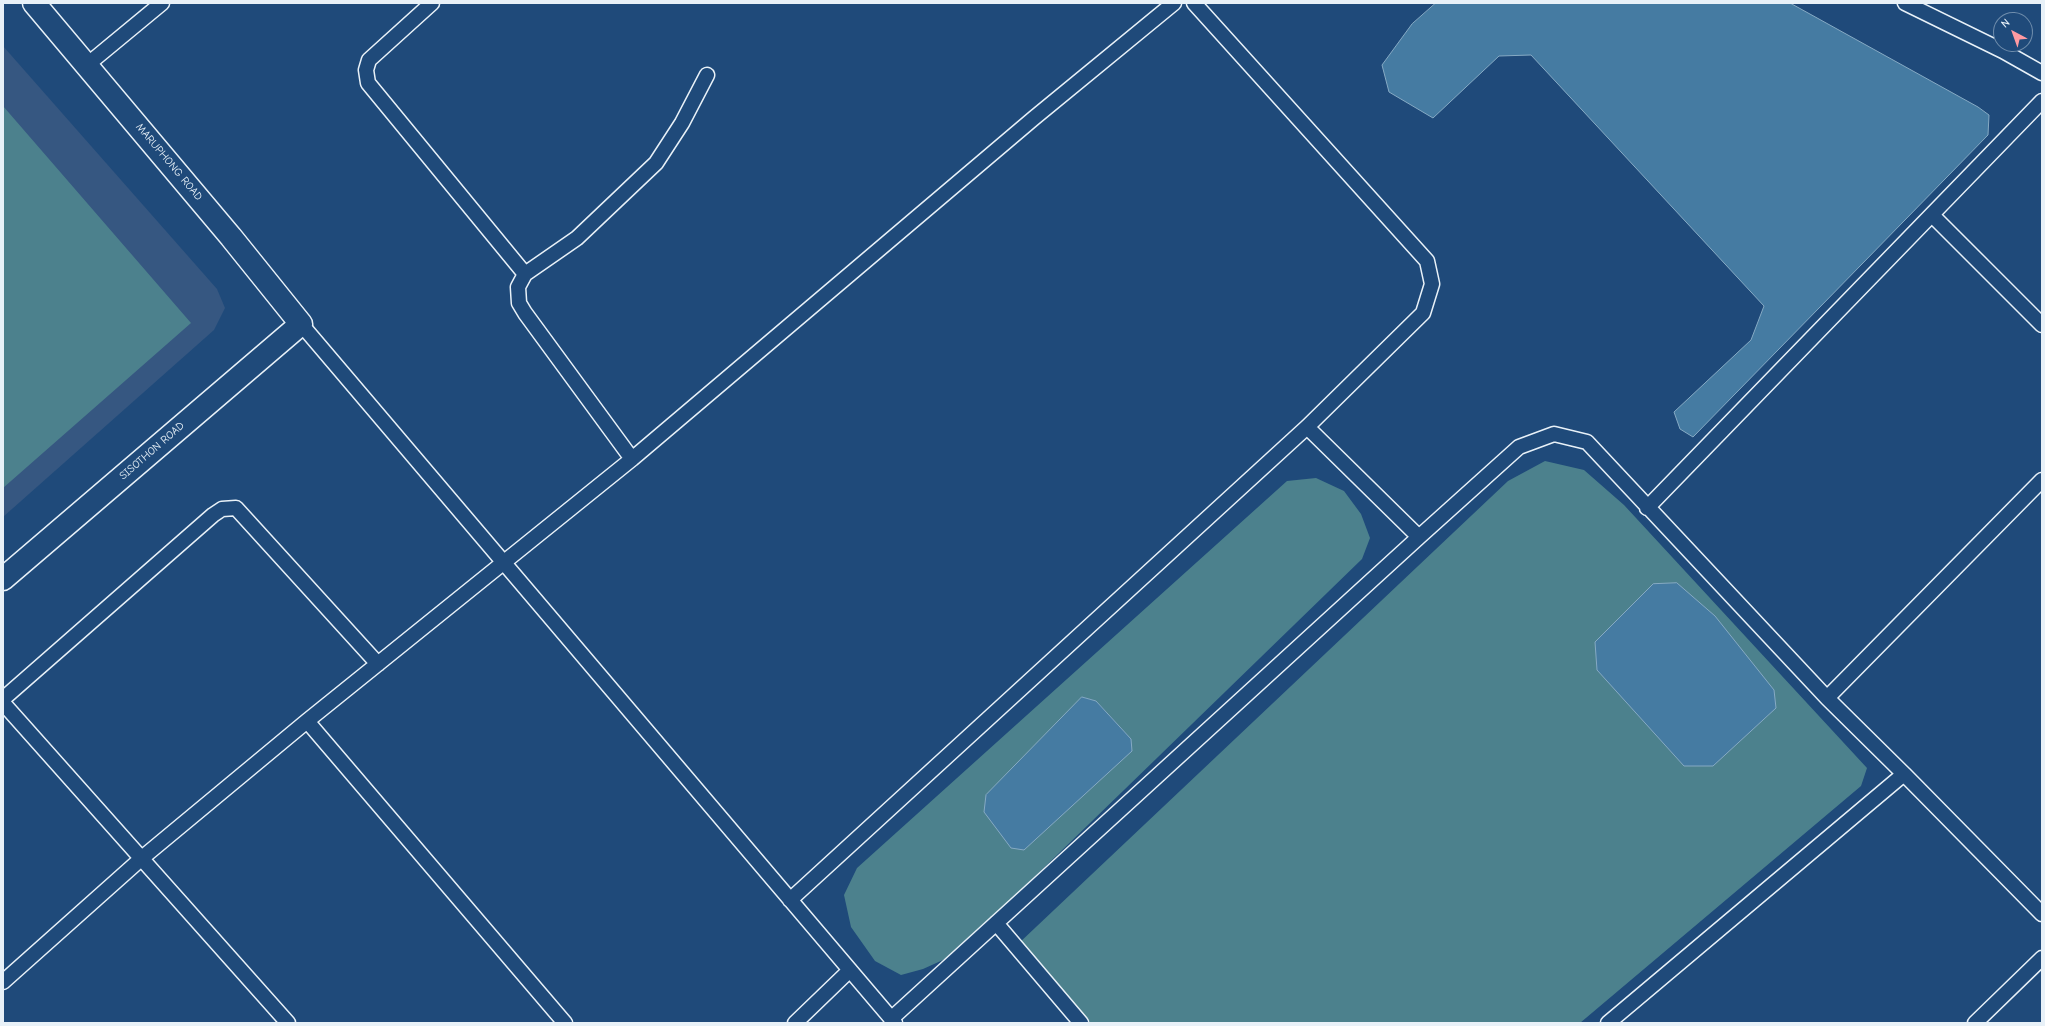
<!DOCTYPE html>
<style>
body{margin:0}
#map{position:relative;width:2045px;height:1026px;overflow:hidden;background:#1f4a7a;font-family:"Comic Neue",sans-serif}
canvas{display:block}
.frame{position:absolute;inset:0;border:4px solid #e8f1f8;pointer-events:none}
.north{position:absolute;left:1993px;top:12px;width:40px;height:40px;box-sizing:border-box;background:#1f4a7a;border:1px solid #6f8dac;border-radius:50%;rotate:319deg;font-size:11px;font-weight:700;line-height:16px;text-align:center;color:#e8f1f8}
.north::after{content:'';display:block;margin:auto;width:14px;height:18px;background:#ff9aa2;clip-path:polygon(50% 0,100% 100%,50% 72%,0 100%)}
</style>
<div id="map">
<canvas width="2045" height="1026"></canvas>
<div class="frame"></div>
<div class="north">N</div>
</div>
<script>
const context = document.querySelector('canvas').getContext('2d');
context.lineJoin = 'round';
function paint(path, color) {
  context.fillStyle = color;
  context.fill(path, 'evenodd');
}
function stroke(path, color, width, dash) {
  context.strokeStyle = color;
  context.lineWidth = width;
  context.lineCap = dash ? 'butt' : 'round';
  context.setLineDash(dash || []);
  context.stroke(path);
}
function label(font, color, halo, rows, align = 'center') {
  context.font = font + ' "Comic Neue",sans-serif';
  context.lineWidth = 3.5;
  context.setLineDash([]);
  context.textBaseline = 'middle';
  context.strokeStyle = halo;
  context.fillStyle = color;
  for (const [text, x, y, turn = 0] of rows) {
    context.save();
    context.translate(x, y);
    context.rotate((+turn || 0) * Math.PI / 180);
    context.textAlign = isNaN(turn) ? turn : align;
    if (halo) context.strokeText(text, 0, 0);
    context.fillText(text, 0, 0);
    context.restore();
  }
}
paint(new Path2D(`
 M3,46L217,289L225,308L214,330L3,517Z`), '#365781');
paint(new Path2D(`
 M3,106L191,323L3,488Z
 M1545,461L1584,470L1624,505L1867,768L1861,786L1580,1023H1090L1018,944L1508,481ZM1653,584L1597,670L1596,642Z
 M1316,478L1344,491L1361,514L1370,538L1362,559L954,955L923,969L901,975L875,961L851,927L844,895L857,868L1287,481ZM1082,697L1096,701L1131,739Z`), '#4c818d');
const water = new Path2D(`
 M1436,3H1790L1978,107L1989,115L1988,135L1693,437L1680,429L1674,412L1751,340L1764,306L1531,55L1499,56L1433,118L1389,92L1382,65L1412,24Z
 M1677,583L1715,616L1774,690L1776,708L1713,766H1684L1597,670L1595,642L1653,584Z
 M1082,697L1096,701L1131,739L1132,751L1024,850L1011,848L984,812L986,795Z`);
paint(water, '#457ba2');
stroke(water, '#86aac4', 1);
const lane = new Path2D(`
 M432,3L369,60L366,70L368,83L525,274
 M1905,3L2003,51L2042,73
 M87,65L162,3
 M1932,215L2042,325
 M301,324L895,1023
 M1307,427L1419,537
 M632,459L525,313L519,303L518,287L525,274L577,238L656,163L682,123L707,75
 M1647,508L2042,101
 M1827,698L2042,480
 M3,699L213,515L222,509L236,508L378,664
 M3,703L288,1023
 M307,721L565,1023
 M790,900L1307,427L1423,313L1432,284L1427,261L1194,3
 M996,923L1081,1023
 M3,982L142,858L307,721L632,459L1034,118L1174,3
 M891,1019L1419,537L1519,447L1554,434L1587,442L1827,698L1904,774
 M795,1023L850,970
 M1608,1023L1904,774L2042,914
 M1975,1023L2042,958`);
const secondary = new Path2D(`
 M3,579L301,324L231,237L34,3`);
stroke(lane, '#e8f1f8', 17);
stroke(secondary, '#e8f1f8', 25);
stroke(lane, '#1f4a7a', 14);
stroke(secondary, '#1f4a7a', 22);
label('11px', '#e8f1f8', '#1f4a7a', [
 ["MARUPHONG ROAD",169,162,50],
 ["SISOTHON ROAD",152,451,-41]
]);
</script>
